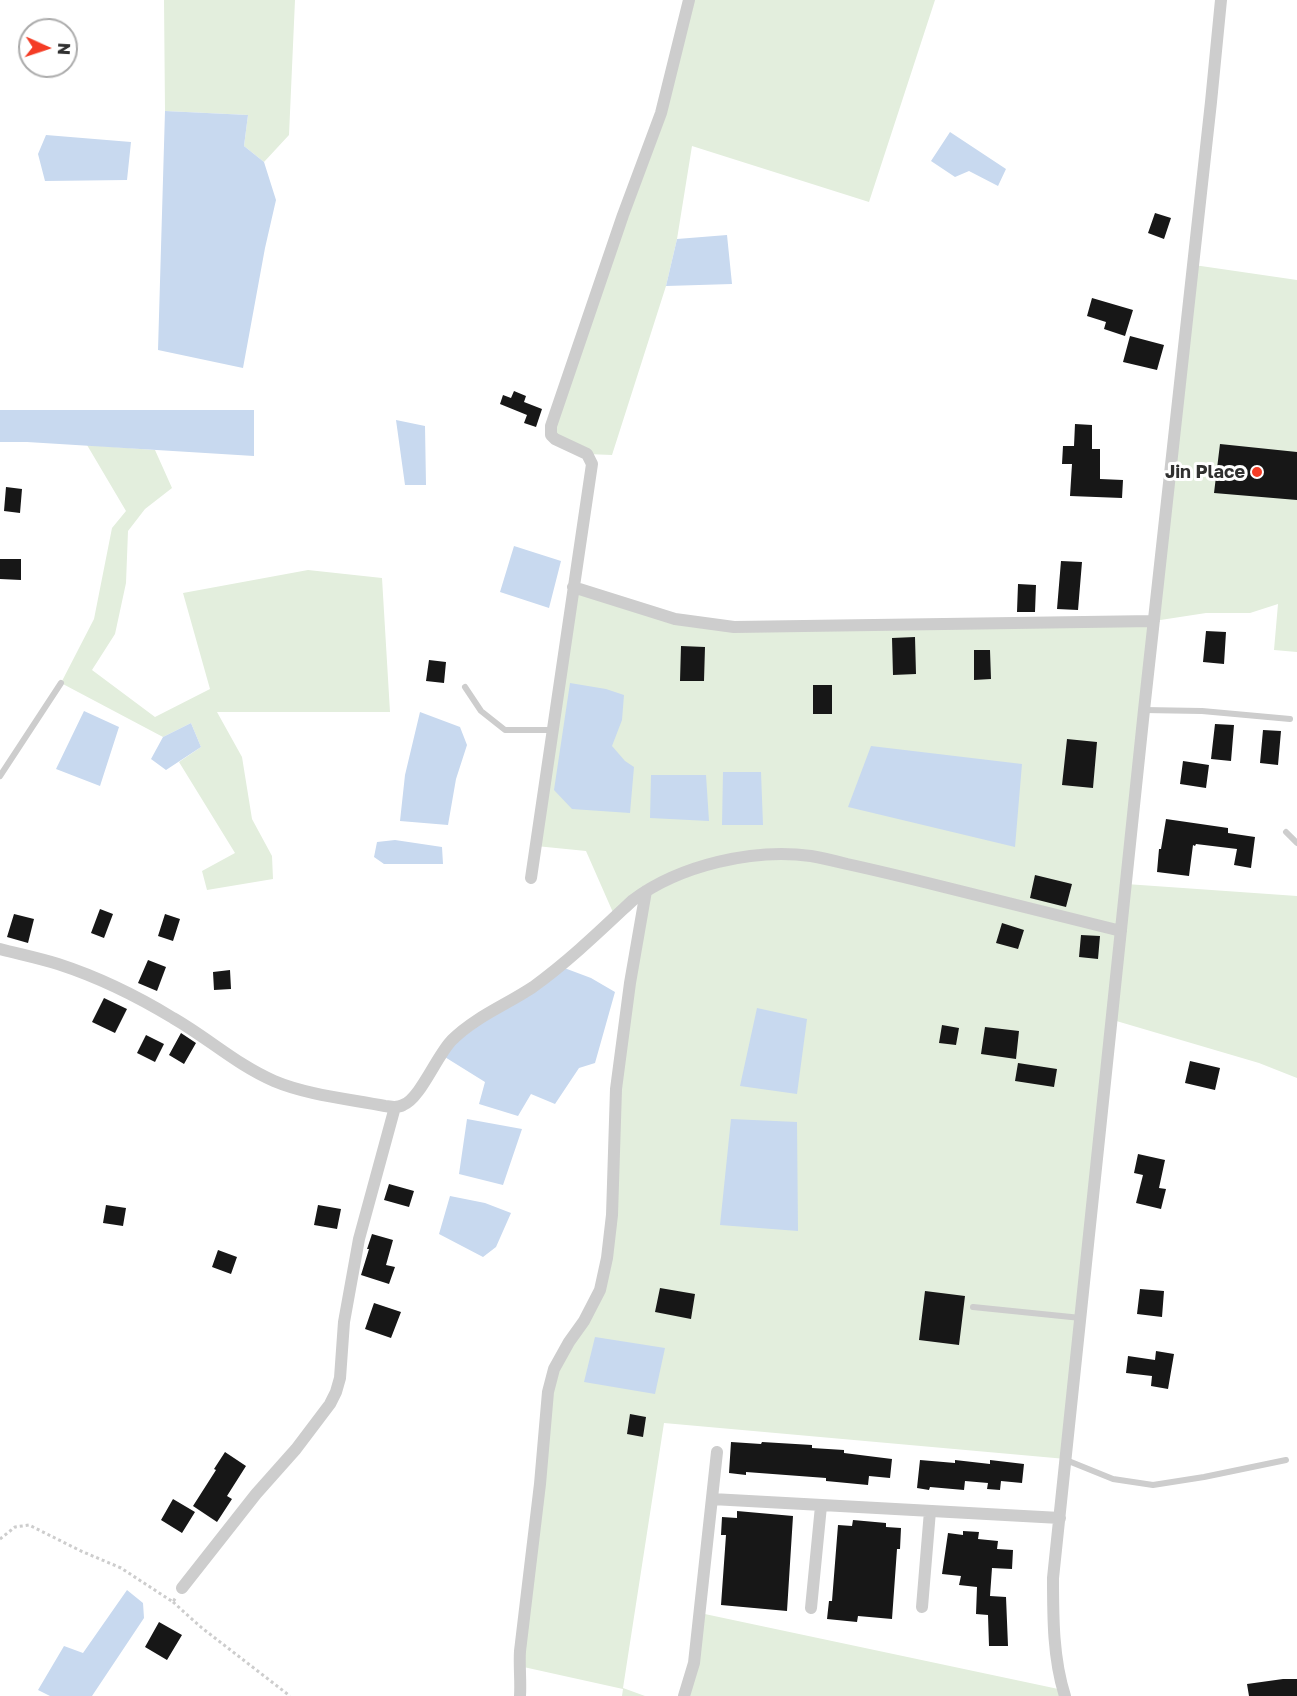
<!DOCTYPE html>
<style>
body{margin:0}
#map{position:relative;width:1297px;height:1696px;overflow:hidden;background:#fff;font-family:"Golos Text",sans-serif}
canvas{display:block}
.north{position:absolute;left:18px;top:18px;width:60px;height:60px;box-sizing:border-box;background:#fff;border:2px solid #acacac;border-radius:50%;rotate:93deg;font-size:16px;font-weight:700;line-height:24px;text-align:center;color:#303030}
.north::after{content:'';display:block;margin:auto;width:21px;height:27px;background:#f43c25;clip-path:polygon(50% 0,100% 100%,50% 72%,0 100%)}
</style>
<div id="map">
<canvas width="1297" height="1696"></canvas>
<div class="north">N</div>
</div>
<script>
const context = document.querySelector('canvas').getContext('2d');
context.lineJoin = 'round';
function paint(path, color) {
  context.fillStyle = color;
  context.fill(path, 'evenodd');
}
function stroke(path, color, width, dash) {
  context.strokeStyle = color;
  context.lineWidth = width;
  context.lineCap = dash ? 'butt' : 'round';
  context.setLineDash(dash || []);
  context.stroke(path);
}
function label(font, color, halo, rows, align = 'center') {
  context.font = font + ' "Golos Text",sans-serif';
  context.lineWidth = 6;
  context.setLineDash([]);
  context.textBaseline = 'middle';
  context.strokeStyle = halo;
  context.fillStyle = color;
  for (const [text, x, y, turn = 0] of rows) {
    context.save();
    context.translate(x, y);
    context.rotate((+turn || 0) * Math.PI / 180);
    context.textAlign = isNaN(turn) ? turn : align;
    if (halo) context.strokeText(text, 0, 0);
    context.fillText(text, 0, 0);
    context.restore();
  }
}
paint(new Path2D(`
 M164,0H295L289,135L264,162L244,146L248,115L165,111Z
 M689,0H935L869,202L692,146L677,239L666,286L612,455L587,454L555,439L551,426L661,113Z
 M1194,265L1297,280V652L1274,650L1278,604L1250,613H1206L1154,621L1126,884L1297,896V1078L1259,1063L1113,1020L1066,1459L664,1423L623,1688L645,1696H622L623,1689L519,1666L548,1392L584,1321L607,1258L616,1089L646,892L615,917L586,851L536,846L573,587L704,624L1154,621Z
 M87,445L155,450L172,488L145,509L128,531L126,583L115,634L92,670L155,717L210,689L183,593L308,570L382,578L390,712H217L242,757L252,819L272,856L273,879L207,890L202,871L235,853L179,762L201,747L191,723L163,737L61,683L94,619L112,528L126,511Z
 M700,1613L1063,1690L1065,1696H684Z`), '#e3eedd');
paint(new Path2D(`
 M165,111L248,115L244,146L264,162L276,200L265,248L243,368L158,350Z
 M950,132L1006,169L998,186L969,171L955,177L931,161Z
 M46,135L131,142L127,180L45,181L38,154Z
 M727,235L732,284L666,286L677,239Z
 M0,410H254V456L27,442H0Z
 M396,420L425,426L426,485H405Z
 M514,546L561,561L549,608L500,592Z
 M570,683L606,689L624,695L622,720L612,746L625,761L634,767L630,813L572,809L554,790Z
 M84,711L119,727L100,786L56,769Z
 M420,712L460,727L467,745L456,779L448,825L400,821L405,775Z
 M191,723L201,747L166,770L151,759L163,737Z
 M871,746L1022,764L1015,847L848,807Z
 M723,772H761L763,825H722Z
 M651,775H706L709,821L650,818Z
 M395,840L442,847L443,864H384L374,857L377,842Z
 M559,966L591,978L615,992L595,1063L579,1068L555,1104L531,1094L518,1116L479,1104L485,1082L440,1054Z
 M757,1008L807,1019L797,1094L740,1086Z
 M467,1119L522,1129L503,1185L459,1174Z
 M731,1119L797,1122L798,1231L720,1225Z
 M450,1196L485,1203L511,1213L496,1247L483,1257L439,1234Z
 M595,1337L665,1348L655,1394L584,1382Z
 M127,1590L143,1603L144,1618L92,1696H50L38,1690L64,1646L83,1653Z`), '#c8d9ef');
paint(new Path2D(`
 M1155,213L1171,218L1164,239L1148,233Z
 M1092,298L1133,310L1125,336L1104,329L1106,322L1087,316Z
 M1130,336L1164,345L1157,370L1123,362Z
 M514,391L526,396L524,402L542,409L536,427L524,423L527,415L500,404L503,395L511,398Z
 M1075,424L1092,425V449H1100V479L1123,480L1122,498L1070,496L1072,464H1062L1063,446H1074Z
 M1220,444L1297,452V500L1214,493Z
 M6,487L22,489L20,513L4,511Z
 M0,559H21V580L0,579Z
 M1061,561L1082,562L1078,610L1057,609Z
 M1018,584L1036,585L1035,612H1017Z
 M1206,631L1226,632L1224,664L1203,662Z
 M915,637L916,674L893,675L892,638Z
 M681,646L705,647L704,681H680Z
 M974,650H990L991,679L974,680Z
 M429,660L446,662L444,683L426,681Z
 M813,685H832V714H813Z
 M1215,724L1234,725L1231,761L1211,759Z
 M1263,730L1281,731L1278,765L1260,763Z
 M1067,739L1097,742L1093,788L1062,785Z
 M1183,761L1209,765L1206,788L1180,784Z
 M1166,819L1228,828V833L1255,837L1251,868L1234,865L1237,849L1196,844L1195,846L1193,845L1189,876L1157,872L1159,849H1161Z
 M1035,875L1072,884L1066,907L1030,898Z
 M100,909L113,914L104,938L91,933Z
 M14,914L34,919L28,943L7,937Z
 M165,914L180,919L173,941L158,936Z
 M1002,923L1024,930L1018,949L996,943Z
 M1081,935L1100,936L1098,959L1079,957Z
 M148,960L166,967L157,991L138,983Z
 M230,970L231,989L214,990L213,972Z
 M104,998L127,1009L115,1033L92,1022Z
 M942,1025L959,1028L956,1045L939,1043Z
 M985,1027L1019,1031L1016,1059L981,1054Z
 M181,1033L196,1043L184,1064L169,1055Z
 M146,1035L164,1044L155,1062L137,1053Z
 M1190,1061L1220,1068L1215,1090L1185,1083Z
 M1018,1063L1057,1069L1054,1087L1015,1081Z
 M1138,1154L1165,1160L1159,1188L1166,1189L1161,1209L1136,1203L1143,1175L1134,1173Z
 M389,1184L414,1191L409,1207L384,1200Z
 M106,1205L126,1208L123,1226L103,1223Z
 M318,1205L341,1209L337,1229L314,1225Z
 M372,1234L393,1240L386,1265L395,1267L389,1284L361,1275L369,1249H367Z
 M218,1250L237,1257L231,1274L212,1267Z
 M660,1288L695,1294L691,1319L655,1312Z
 M1140,1289L1164,1291L1162,1317L1137,1314Z
 M925,1291L965,1296L959,1345L919,1340Z
 M374,1303L401,1312L391,1338L365,1329Z
 M1156,1351L1174,1354L1168,1389L1151,1386L1152,1376L1126,1373L1128,1356L1155,1360Z
 M630,1414L646,1417L643,1437L627,1434Z
 M731,1442L761,1444L762,1442L812,1445V1448L844,1450V1453L892,1459L890,1478L869,1476L868,1485L826,1481V1478L746,1472V1475L729,1473Z
 M225,1452L246,1466L227,1496L232,1499L217,1522L193,1506L216,1470L214,1469Z
 M920,1460L955,1463V1460L990,1464V1460L1024,1464L1022,1483L1001,1481L1000,1490L987,1489L988,1483L965,1481L964,1490L930,1487L929,1490L917,1488Z
 M173,1499L195,1512L182,1533L161,1520Z
 M737,1511L793,1516L787,1611L721,1605L726,1535H721L722,1517L737,1518Z
 M853,1520L886,1523V1527L901,1528L900,1549H897L892,1619L858,1616L857,1622L827,1619L829,1601H832L838,1525L852,1526Z
 M963,1531L979,1532L978,1539L998,1541L997,1549L1013,1550L1012,1569L992,1568L990,1596L1006,1597L1008,1646H989L988,1615L976,1614L977,1587L959,1585L961,1576L942,1574L948,1533L963,1535Z
 M159,1622L182,1635L167,1660L145,1647Z
 M1283,1679H1297V1696H1249L1247,1684Z`), '#171717');
stroke(new Path2D(`
 M0,1539L15,1527L29,1525L81,1551L121,1568L173,1602L176,1597
 M173,1602L202,1628L290,1696`), '#cdcdcd', 3, [3, 3]);
stroke(new Path2D(`
 M465,687L481,711L505,730H552
 M1144,710L1202,711L1290,719
 M0,776L61,683
 M1286,832L1297,843
 M973,1307L1081,1318
 M1066,1460L1113,1479L1153,1485L1204,1477L1286,1460`), '#cdcdcd', 6);
stroke(new Path2D(`
 M573,587L675,619L734,627L1154,621
 M531,878L592,464L587,454L555,439L551,435V426L623,215L661,113L689,0
 M0,949C19,954 39,958 58,964C98,977 137,996 173,1018C208,1038 237,1065 274,1081C307,1095 349,1099 385,1106C391,1107 398,1108 403,1105C420,1099 437,1055 452,1040C475,1017 506,1005 533,987C569,961 601,930 633,900C680,865 754,848 811,856C823,858 835,861 847,864C879,871 912,879 944,887C1003,902 1062,916 1121,931
 M712,1499L1060,1518
 M182,1588L256,1494L296,1449L330,1404L336,1392L340,1378L344,1322L359,1239L395,1107
 M922,1607L930,1511
 M811,1608L821,1506
 M520,1696C521,1681 519,1666 520,1651L540,1484L548,1392L554,1369L569,1342L584,1321L600,1290L607,1258L612,1215L616,1089L630,983L646,891
 M684,1696L694,1663L717,1452
 M1065,1696C1053,1659 1053,1617 1053,1578L1144,710L1211,102L1221,0`), '#cdcdcd', 12);
for (const [x, y, r, color] of [
 [1257,472,6,"#f43c25"]
]) {
  const dot = new Path2D();
  dot.arc(x, y, r, 0, 2 * Math.PI);
  context.fillStyle = color;
  context.fill(dot);
  stroke(dot, '#fff', 2);
}
label('bold 18px', '#303030', '#fff', [
 ["Jin Place",1245,472]
], 'right');
</script>
